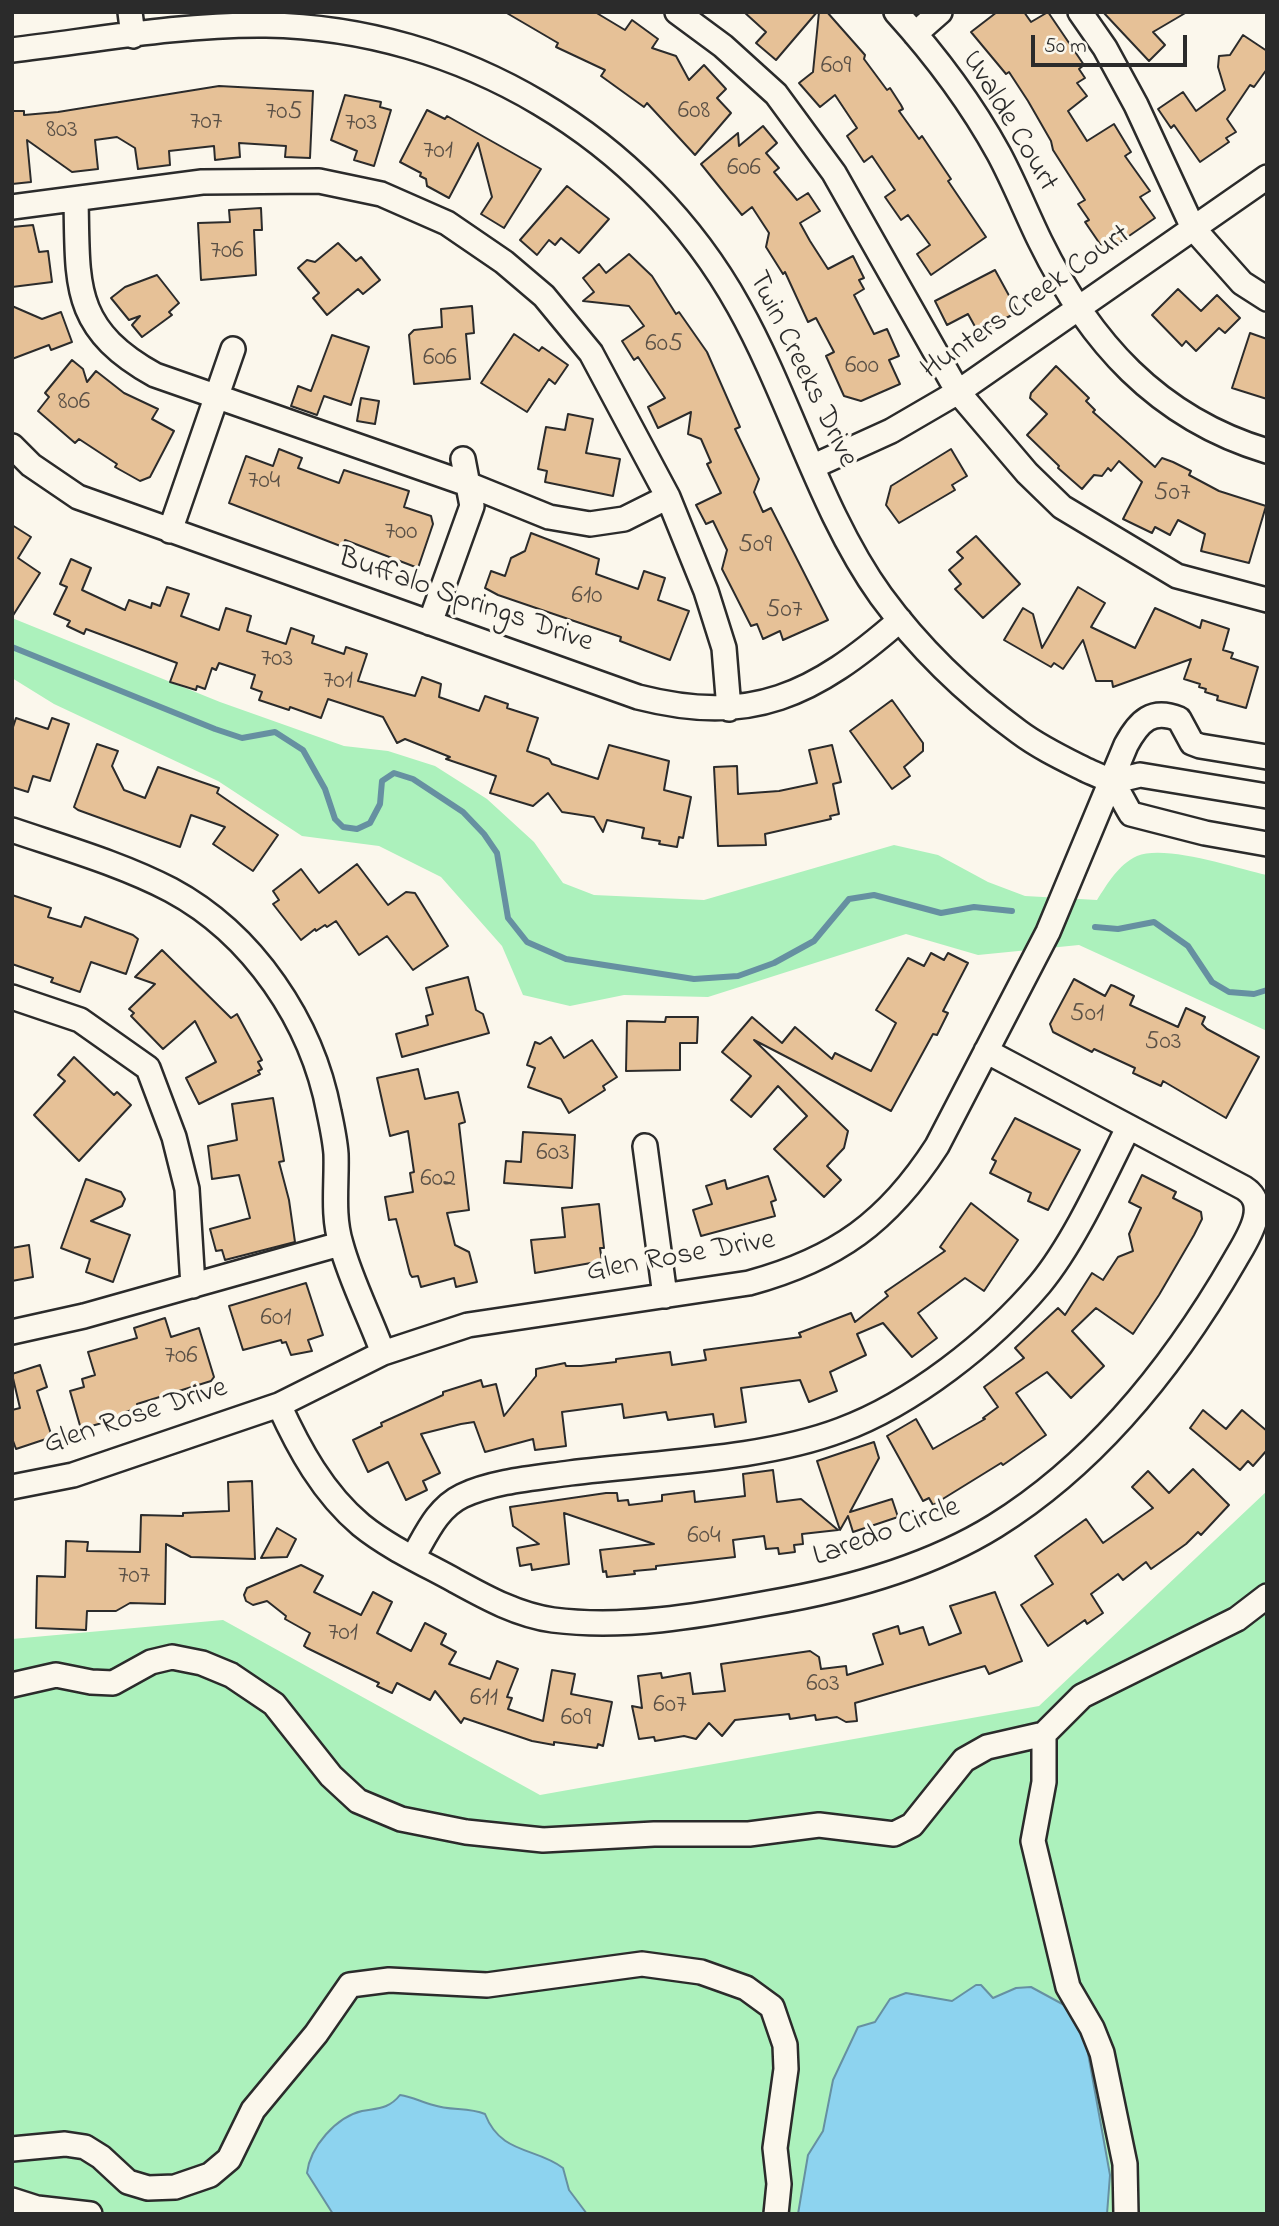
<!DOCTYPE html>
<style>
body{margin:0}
#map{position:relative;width:1279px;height:2226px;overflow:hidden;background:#fbf7ec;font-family:"Indie Flower",sans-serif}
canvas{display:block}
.frame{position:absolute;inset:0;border:14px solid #2b2b2b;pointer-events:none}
.scale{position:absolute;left:1031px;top:35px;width:156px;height:32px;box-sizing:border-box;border:4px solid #2b2b2b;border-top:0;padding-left:9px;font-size:21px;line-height:24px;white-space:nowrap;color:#2b2b2b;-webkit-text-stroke:5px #fbf7ec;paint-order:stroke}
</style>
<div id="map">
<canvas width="1279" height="2226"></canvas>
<div class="frame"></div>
<div class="scale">50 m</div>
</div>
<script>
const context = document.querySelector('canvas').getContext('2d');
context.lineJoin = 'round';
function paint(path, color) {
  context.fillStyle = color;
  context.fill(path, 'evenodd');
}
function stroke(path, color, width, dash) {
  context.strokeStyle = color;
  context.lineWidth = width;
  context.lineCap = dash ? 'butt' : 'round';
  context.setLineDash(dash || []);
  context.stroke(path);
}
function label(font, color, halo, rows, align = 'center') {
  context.font = font + ' "Indie Flower",sans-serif';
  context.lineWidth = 7;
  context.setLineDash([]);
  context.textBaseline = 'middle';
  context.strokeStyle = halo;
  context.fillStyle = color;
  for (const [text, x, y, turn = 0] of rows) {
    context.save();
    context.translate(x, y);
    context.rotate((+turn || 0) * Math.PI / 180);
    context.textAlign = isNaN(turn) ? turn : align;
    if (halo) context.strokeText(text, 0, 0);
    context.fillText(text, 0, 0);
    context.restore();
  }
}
paint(new Path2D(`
 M12,618L220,702L344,746L388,751L435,766L487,799L534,842L563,883L594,895L704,900L894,845L938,855L988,882L1025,896L1097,900C1108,883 1118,865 1137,856C1165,844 1236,868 1267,875V1031L1079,945L978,955L906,934L708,997L624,995L570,1006L523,995L502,946L441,877L379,846L302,836L218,781L54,704L12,678Z
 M1267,1491V2214H12V1639L223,1620L540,1795L1039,1706Z`), '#acf1bc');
const water = new Path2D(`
 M976,1985H981L993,1998L1016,1988L1031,1987L1066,2006L1084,2031L1110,2175L1107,2214H798L808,2155L823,2131L833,2080L858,2027L875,2022L890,1999L906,1993L952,2001Z
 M400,2095C413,2097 421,2102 433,2105C451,2111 468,2107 485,2114C501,2155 536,2147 563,2168L569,2190L587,2214H333L307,2173C310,2147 336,2117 362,2111C378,2108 389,2109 400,2095Z`);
paint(water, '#8dd3ef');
stroke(water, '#6690a1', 2);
stroke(new Path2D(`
 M12,647L215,729L242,738L275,732L303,750L325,789L335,819L343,827L357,829L370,823L380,804L382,781L394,773L413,779L463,812L484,834L497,853L508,918L527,942L566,959L694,979L738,976L774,963L814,941L849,899L874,895L941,913L974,907L1012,911
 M1095,927L1118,929L1154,922L1188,946L1212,982L1229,992L1254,994L1267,990`), '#6690a1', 6);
const building = new Path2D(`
 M505,12H595L625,30L632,20L658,39L652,48L676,56L689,80L704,65L726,89L717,98L731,113L695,155L647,103L644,107L601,76L605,70L556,47L558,43Z
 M744,12H817L776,60L756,43L766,32Z
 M819,12H827L865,55L864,59L887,90L890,88L901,105L903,109L899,111L919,139L922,136L951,179L948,181L986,237L931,275L917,254L930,245L908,215L901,220L885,197L895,190L872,156L864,162L847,136L857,128L835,95L820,107L799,83L813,72Z
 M997,12H1024L1031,22L1048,12L1084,65L1079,69L1085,78L1077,83L1087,96L1068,111L1087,141L1114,124L1131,152L1125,156L1150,191L1140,197L1155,218L1113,247L1100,244L1085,222L1089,220L1078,204L1085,200L1053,150L1051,141L1028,101L1009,72L1006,74L971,32Z
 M1103,12H1187L1153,32L1165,45L1149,61Z
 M1243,35L1267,51V69L1254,87L1250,85L1227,119L1236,132L1226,138L1229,142L1200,162L1174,125L1171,128L1158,109L1183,92L1196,111L1225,90L1218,67L1219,56L1230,55Z
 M219,86L313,91L310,158L285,157L286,146L239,143L240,157L215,160L214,146L169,151L170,165L138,169L135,148L117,137L95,140L98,169L72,172L27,140L31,182L12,184V111H24V115L58,112Z
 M345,95L381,102L380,107L391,110L374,166L354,160L357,151L331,140Z
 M427,110L445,119L447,116L541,169L504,228L481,214L492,197L478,143L449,198L427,186L426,179L420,176L421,173L400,162Z
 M763,126L777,143L766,153L779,168L774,172L797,200L808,193L820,211L800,223L810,241L828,269L853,256L864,278L859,280L864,289L854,295L874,334L887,329L899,356L889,360L900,384L861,401L844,396L826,356L834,352L816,318L808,322L785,272L783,274L766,247L769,233L752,207L742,215L701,164L738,133L739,146Z
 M567,186L609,219L579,253L561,238L555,245L549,240L537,255L520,240Z
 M261,208L262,230H254L256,275L201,280L198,223L230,222L229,210Z
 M33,225L39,252L48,251L52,282L12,287V227Z
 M338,243L356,261L361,257L380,280L363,294L358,289L327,315L313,298L319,293L298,268L307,260L315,262Z
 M629,254L652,276L676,314L679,312L707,352L740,427L735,429L759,479L754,492L763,512L771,508L828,620L783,640L780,631L763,639L757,624L751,626L722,569L727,550L713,521L706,524L696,505L721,493L707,464L711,462L701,439L688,434L691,412L658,428L648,407L665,398L638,357L634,360L622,341L644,326L629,306L583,301L594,292L583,278L599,264L606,273Z
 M995,270L1018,312L978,332L968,314L947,325L935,301Z
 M157,275L179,303L169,312L172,315L142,337L132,325L140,316L129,320L111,298L125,287Z
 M1178,289L1201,311L1217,295L1240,318L1225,333L1219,328L1196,351L1186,341L1182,346L1152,315Z
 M12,306L42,319L61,312L72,342L51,350L49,345L12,359Z
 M472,306L474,333L466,334L470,379L414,384L409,335L414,330L442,327L441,309Z
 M1250,333L1267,339V399L1232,388Z
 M514,334L539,351L542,347L568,365L555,384L549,379L527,412L481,383Z
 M332,335L369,347L351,405L324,396L317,415L291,406L298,386L311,391Z
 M72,360L83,369L87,382L96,371L124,393L158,409L152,419L174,431L150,477L140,481L115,467L117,464L79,439L75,443L38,411L49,397L45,393Z
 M1056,366L1089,398L1086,401L1095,410L1093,412L1155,467L1162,458L1173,462L1191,471L1189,475L1219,491L1266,506L1249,563L1201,551L1205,534L1178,520L1170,535L1155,527L1152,533L1123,519L1142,482L1119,461L1111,471L1108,468L1102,476L1094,475L1082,489L1058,468L1059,466L1027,435L1047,414L1030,398L1031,393Z
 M361,398L379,401L375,424L357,421Z
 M568,414L593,419L586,453L620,459L613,496L545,482L547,471L538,469L546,427L565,430Z
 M279,449L302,458L298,468L339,483L344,470L409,491L404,507L431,516L433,524L418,568L345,540L343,547L229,503L246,456L273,466Z
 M951,449L967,476L952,485L955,490L899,523L886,505L891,486Z
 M12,525L31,537L18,558L40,573L12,617Z
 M531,533L599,559L596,574L638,589L644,571L665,578L658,600L689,611L670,660L620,641L621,637L498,595L485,588L491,571L505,576L511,558L525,551Z
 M976,536L1020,584L983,618L955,589L961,584L949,570L963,558L957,552Z
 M71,559L91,568L82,590L125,610L129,600L151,608L152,603L160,606L167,587L189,594L181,616L219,630L226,608L251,616L247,631L286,644L291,628L314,636L312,643L344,654L346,647L367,654L358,681L415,696L422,677L441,684L439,697L479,711L485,696L508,704L507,708L538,718L527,751L549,759L552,764L598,779L609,745L669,761L664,790L691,797L683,838L679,837L677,847L659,844L660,841L642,838L644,828L607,820L603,832L594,817L562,812L548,793L533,806L490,793L496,776L446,759L450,757L405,739L397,743L383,717L328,699L321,718L290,707L289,710L259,700L262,692L251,688L255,675L219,663L216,670L212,668L205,689L197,686L196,690L170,682L177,663L86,629L84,634L67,626L70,621L54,614L67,587L60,584Z
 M1078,587L1105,603L1091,627L1135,648L1155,608L1200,628L1202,620L1229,629L1223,650L1233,653L1231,658L1258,667L1246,708L1217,700L1218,696L1205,692L1206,689L1199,687L1200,684L1184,679L1191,659L1113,687L1112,681H1096L1083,640L1063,669L1054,663L1051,667L1004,640L1023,608L1033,614L1042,648Z
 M892,700L923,743V751L904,767L910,776L892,789L850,731Z
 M16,718L48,729L52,718L69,724L50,781L33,776L28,792L12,787V730Z
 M97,744L118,751L112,766L124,790L145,798L158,767L219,788L217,793L278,835L253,871L213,844L225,827L191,815L180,847L78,810L74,807Z
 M832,745L841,782L833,784L839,814L830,816L831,819L765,834L766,845L718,846L714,767L737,766L738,794L779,791L817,783L809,750Z
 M357,864L388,905L406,892L415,893L448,946L413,970L387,936L359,955L336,921L327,927L325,925L316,931L315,929L301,940L273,904L279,900L273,891L301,869L319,893Z
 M12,895L51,908L48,917L81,927L85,917L133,935L138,939L126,974L91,962L80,992L51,982L53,978L12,964Z
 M162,950L231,1018L237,1014L262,1060L258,1062L262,1069L258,1071L260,1074L199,1104L186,1078L216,1062L195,1021L163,1049L131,1016L134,1013L129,1009L155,984L135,977Z
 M931,953L944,960L948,953L968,963L943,1011L948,1013L937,1035L933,1034L891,1111L754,1040L848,1131L844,1148L827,1166L841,1180L824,1197L774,1149L807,1116L778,1086L751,1117L731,1100L751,1076L722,1052L752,1017L782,1043L795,1027L832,1059L835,1053L871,1071L896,1023L876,1010L908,958L924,966Z
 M468,977L476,1010L483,1014L489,1033L402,1057L396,1034L428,1025L426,1016L433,1014L426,988Z
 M1074,979L1105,996L1111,985L1114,986L1134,996L1130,1005L1178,1027L1186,1008L1205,1017L1202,1024L1207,1029L1259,1057L1226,1118L1163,1081L1161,1086L1133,1073L1135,1068L1094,1049L1092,1052L1053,1032L1050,1024Z
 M666,1017H698L697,1043H680V1070L626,1071L627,1021L665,1022Z
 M551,1037L564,1058L592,1040L617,1077L603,1086L605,1090L569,1113L561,1099L528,1087L535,1068L527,1065L535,1042L540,1044Z
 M74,1057L114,1095L117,1092L131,1105L79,1161L34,1115L65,1081L58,1075Z
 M418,1069L425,1099L458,1092L465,1122L459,1124L469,1210L447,1213L455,1245L469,1252L477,1282L456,1287L454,1278L421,1287L418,1276L412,1277L410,1274L396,1219L389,1220L385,1197L413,1192L410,1173L414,1172L408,1131L390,1136L377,1078Z
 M273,1098L284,1161L279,1162L289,1200L295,1242L225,1260L222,1250L216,1251L210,1229L250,1218L239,1175L212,1179L208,1146L237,1140L232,1104Z
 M1015,1118L1080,1150L1048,1210L1028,1201L1031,1193L990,1173L996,1161L992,1159Z
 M523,1132L575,1135L572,1188L504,1183L506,1161L521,1162Z
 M1142,1175L1176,1192L1173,1198L1201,1212L1202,1219L1194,1235L1159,1295L1133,1334L1096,1308L1072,1331L1104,1366L1071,1398L1047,1372L1016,1393L1046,1435L1003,1465L1001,1463L933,1505L929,1498L923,1501L887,1436L916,1419L933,1449L985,1419L983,1418L998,1407L984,1387L1024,1358L1015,1348L1058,1308L1065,1315L1092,1273L1103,1280L1118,1257L1133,1251L1129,1234L1141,1208L1129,1202Z
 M768,1176L776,1200L771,1202L775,1216L701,1236L693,1210L712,1204L706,1186L725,1180L727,1189Z
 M86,1179L121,1192L125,1199L122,1206L91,1221L130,1235L113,1282L86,1272L90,1259L61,1248Z
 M971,1203L1018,1240L984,1291L965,1278L918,1313L937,1338L912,1357L883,1323L857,1334L866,1355L830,1372L837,1391L809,1402L800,1380L741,1388L746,1422L715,1427L713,1414L668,1420L666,1412L624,1418L622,1404L562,1412L566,1446L535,1450L533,1439L485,1452L474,1422L461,1424L421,1434L440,1473L423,1481L427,1490L406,1500L388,1462L368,1472L353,1440L382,1426L381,1423L443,1395V1392L481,1380L483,1387L496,1384L504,1416L536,1376V1369L565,1363L566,1366H581L616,1362V1359L670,1352L672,1365L706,1360L704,1350L801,1337L799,1333L851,1313L855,1322L888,1296L885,1292L945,1251L940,1247Z
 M599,1204L604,1248H600L602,1261L535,1273L531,1240L565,1237L562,1208Z
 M29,1245L33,1277L12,1281V1248Z
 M306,1283L323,1335L308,1340L312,1351L291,1355L286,1342L282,1343L281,1340L243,1350L229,1306Z
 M165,1318L171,1337L199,1328L214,1377L211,1381L137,1404L139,1408L122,1413L123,1417L81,1429L70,1391L84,1387L82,1379L95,1375L88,1352L137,1338L134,1328Z
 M40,1365L47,1387L37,1391L52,1437L16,1449L12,1438V1410L20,1408L12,1374Z
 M1203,1410L1226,1429L1242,1410L1267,1431V1450L1253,1466L1248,1461L1240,1470L1190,1428Z
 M874,1442L879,1458L850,1512L892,1499L898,1517L853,1532L848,1516L840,1530L817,1461Z
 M1193,1469L1229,1505L1201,1535L1198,1532L1186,1544L1151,1569L1146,1562L1123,1580L1118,1574L1091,1594L1103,1613L1087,1624L1085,1620L1048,1646L1021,1605L1053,1584L1035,1556L1086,1519L1103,1543L1153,1508L1132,1487L1148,1471L1169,1493Z
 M773,1470L777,1502L801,1499L838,1530L802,1534L803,1544L794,1545L795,1552L779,1554L778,1548L766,1549L764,1536L733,1540L735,1557L656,1566V1569L634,1571L635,1574L607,1577L606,1571L603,1572L600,1550L654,1544L564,1513L569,1564L532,1570L531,1564L520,1566L517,1548L539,1544L513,1526L510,1507L606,1493H617L618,1501L628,1500L629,1505L662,1501V1495L694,1491L695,1502L745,1496L743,1474Z
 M252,1481L255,1559L191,1557L166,1544L165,1604L130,1603L116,1611H87L86,1630L36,1628L37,1576L65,1577L66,1541L88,1542L87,1551L140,1552L141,1515L183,1516V1513L229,1511L228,1482Z
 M277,1528L296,1539L287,1557L261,1558Z
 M301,1565L323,1576L314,1592L361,1615L373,1592L392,1602L377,1633L411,1651L425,1623L446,1634L441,1644L456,1652L449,1664L490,1679L497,1661L518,1669L507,1697L512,1698L508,1709L543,1721L552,1670L575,1674L571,1694L612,1702L603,1746L598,1744L597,1748L554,1742V1745L532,1741L464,1718L461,1723L435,1691L430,1700L397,1683L392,1693L377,1686L379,1683L307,1648L304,1646L310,1633L285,1619L286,1616L267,1601L253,1605L246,1601L244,1595L247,1588Z
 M995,1592L1022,1661L989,1674L985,1666L855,1703L857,1721L846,1722L837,1717L816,1720L815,1715L790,1719L789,1714L735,1720L722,1736L709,1723L696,1739L684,1736L655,1741L654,1737L639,1739L632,1706L642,1708L638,1676L661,1673L662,1678L690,1673L693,1694L725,1691L721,1664L810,1651L819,1657L821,1669L846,1666L847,1675L883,1664L873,1634L898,1626L900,1634L923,1627L929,1645L961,1633L950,1606Z`);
paint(building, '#e6c197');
stroke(building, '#2b2b2b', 2);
const minor = new Path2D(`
 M130,12L133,36
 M677,12L723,46L776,94L834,173L958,392L1027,473L1062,507L1177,576L1267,600
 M896,12C935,55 971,103 999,154C1014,182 1026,212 1040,241C1089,341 1157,418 1267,451
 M1080,12L1105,48L1136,105L1193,228L1242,283L1267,299
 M915,34L940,12
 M12,50C96,40 181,24 266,25C460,28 645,137 739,307C790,398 821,513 881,596C919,648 967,694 1019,732C1039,747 1062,758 1084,769C1092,773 1104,777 1111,782C1119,790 1125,805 1131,814L1205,833L1267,844
 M76,199C78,285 71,328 155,375L470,485L549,517L590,524L624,519L668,497
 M12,207L202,182L319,181L381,194L447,223L504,262L544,296L591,353L668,497L706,591L724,648L729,709
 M12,446L31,465L78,497L638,697C752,726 814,695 900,620
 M814,466L891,431L958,392L1267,177
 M170,531L233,349
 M430,623L472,506L463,459
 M1111,782L1140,775L1267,796
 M12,830C65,848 121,864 171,890C253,934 312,1022 329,1112C332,1126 335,1140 336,1154C337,1184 332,1215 341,1244C351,1281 370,1317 383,1353
 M12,997L80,1020L148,1068L174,1137L187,1189L193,1286
 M645,1146L665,1296
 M12,1332L84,1316L340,1244
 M279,1405C299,1449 323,1493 361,1525C388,1547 423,1563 454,1580C485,1597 517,1615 553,1620C624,1629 698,1616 768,1603C845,1590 927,1568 995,1526C1098,1462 1175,1364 1235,1260C1247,1239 1271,1205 1244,1188L986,1051
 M12,1487L73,1475L279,1405L383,1353L468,1325L749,1283C837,1259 888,1222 937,1146L1048,932L1126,745C1139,721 1152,708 1179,719L1192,743L1200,746L1267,757
 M413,1557C426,1535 437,1508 462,1496C494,1481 535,1478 570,1473C655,1462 762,1460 841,1430C912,1404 991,1342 1040,1284C1074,1243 1104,1176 1128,1128
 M12,1685L56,1675L91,1682L113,1683L151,1662L172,1657L202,1663L231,1675L274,1704L331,1776L358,1801L401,1819L466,1832L543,1840L654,1834H749L819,1825L894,1834L912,1825L964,1760L987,1747L1044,1734L1082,1696L1237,1619L1267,1596
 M1044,1734V1782L1033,1841L1068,1987L1092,2028L1102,2053L1125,2164L1126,2214
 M12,2149L65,2144L85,2147L101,2157L128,2182L148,2188L175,2187L210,2175L229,2159L253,2110L316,2034L350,1985L389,1980L487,1985L642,1964L701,1972L746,1988L772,2007L785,2045L786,2069L775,2148L779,2184L776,2214
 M12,2200L37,2208L90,2214`);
stroke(minor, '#2b2b2b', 28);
stroke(minor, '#fbf7ec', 23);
label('26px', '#5a5046', null, [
 ["609",836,68],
 ["608",694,113],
 ["705",284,114],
 ["707",206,124],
 ["703",361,125],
 ["803",62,132],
 ["701",438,153],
 ["606",744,170],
 ["706",227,253],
 ["605",664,346],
 ["606",440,360],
 ["600",862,368],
 ["806",74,404],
 ["704",264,483],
 ["507",1172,495],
 ["700",401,534],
 ["509",755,547],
 ["610",587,598],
 ["507",784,612],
 ["703",277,661],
 ["701",338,683],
 ["501",1087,1016],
 ["503",1163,1044],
 ["603",553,1155],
 ["602",438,1181],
 ["601",276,1320],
 ["706",181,1358],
 ["604",704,1538],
 ["707",134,1578],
 ["701",343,1635],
 ["603",823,1686],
 ["611",484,1700],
 ["607",670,1707],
 ["609",576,1720]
]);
label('30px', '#2b2b2b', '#fbf7ec', [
 ["Uvalde Court",1008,122,59],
 ["Hunters Creek Court",1027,304,-35],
 ["Twin Creeks Drive",801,370,64],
 ["Buffalo Springs Drive",465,602,19],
 ["Glen Rose Drive",681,1258,-10],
 ["Glen Rose Drive",136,1418,-18],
 ["Laredo Circle",887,1534,-20]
]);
</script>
